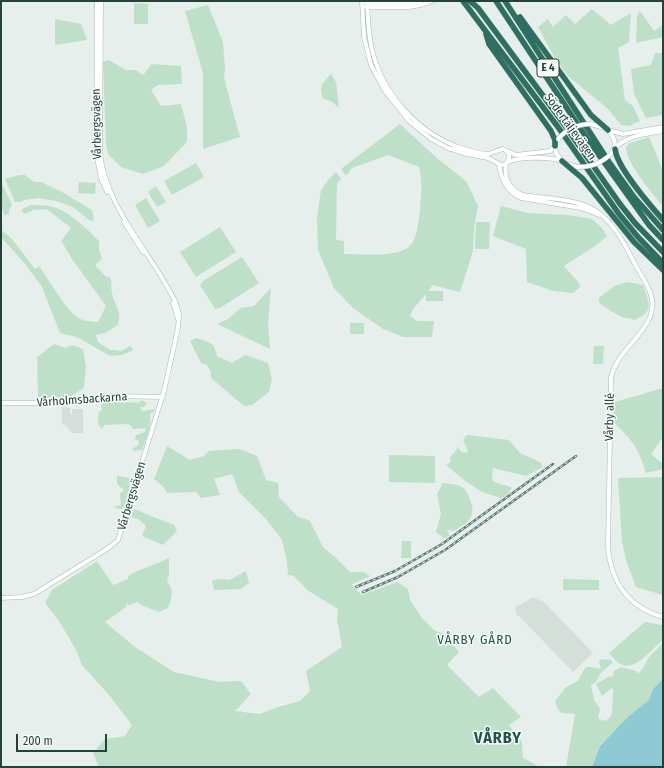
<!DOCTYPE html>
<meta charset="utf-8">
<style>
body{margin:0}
#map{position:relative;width:664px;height:768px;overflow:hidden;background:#e6efeb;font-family:"Fira Sans Condensed",sans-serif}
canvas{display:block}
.frame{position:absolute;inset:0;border:2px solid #24423a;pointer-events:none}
.scale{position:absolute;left:16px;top:734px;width:91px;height:18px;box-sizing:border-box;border:2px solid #24423a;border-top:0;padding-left:5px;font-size:12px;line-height:14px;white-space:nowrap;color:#24423a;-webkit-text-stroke:3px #f7fbf9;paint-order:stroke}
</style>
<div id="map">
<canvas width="664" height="768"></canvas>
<div class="frame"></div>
<div class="scale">200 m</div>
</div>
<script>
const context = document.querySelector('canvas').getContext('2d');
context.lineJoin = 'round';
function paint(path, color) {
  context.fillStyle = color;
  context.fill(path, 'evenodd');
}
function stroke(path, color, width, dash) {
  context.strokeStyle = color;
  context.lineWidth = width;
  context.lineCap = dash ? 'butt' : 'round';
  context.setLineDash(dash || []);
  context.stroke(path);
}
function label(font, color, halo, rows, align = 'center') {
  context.font = font + ' "Fira Sans Condensed",sans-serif';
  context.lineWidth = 3;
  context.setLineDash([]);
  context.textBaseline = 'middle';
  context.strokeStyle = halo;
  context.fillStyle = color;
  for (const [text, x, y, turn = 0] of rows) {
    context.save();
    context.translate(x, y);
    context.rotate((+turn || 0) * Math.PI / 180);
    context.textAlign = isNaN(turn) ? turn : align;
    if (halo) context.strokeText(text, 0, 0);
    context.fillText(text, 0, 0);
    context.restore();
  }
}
paint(new Path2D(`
 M62,407L70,408V415L72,414V409H83V433H72L65,425L62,424Z
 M533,597L545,603L593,653L573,672L516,613L515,608Z`), '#d4dfda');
paint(new Path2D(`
 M134,3L148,4V24H134Z
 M208,5L223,42L225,67L224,78L240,137L203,149V73L185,11Z
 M592,9L611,25L631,13L629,42L618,48L625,100L633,106L640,121L629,126L621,125L608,109L568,76L556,60L538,27L548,19L553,27L566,15L575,24Z
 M639,12H641L654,31L663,25V37L636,43L637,17Z
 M55,19L81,24L87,40L55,45Z
 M655,53H662L663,57V115L646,118L634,94L631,69L651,65Z
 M109,60L126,70H136L143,75L152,64L181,66L182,84L158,85L151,90L161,106L181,104L187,127V142L164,166L143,174L121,167L108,154L106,143L103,62Z
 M331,74L336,82L339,108L331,101L323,99C319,85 322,84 331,74Z
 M400,124L438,159L466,181L478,206L474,228L473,251L460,292L433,285L428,291H443V301H426V294L414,308L410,316L417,321H434L432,337H403L383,329L353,308L334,288L318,250L317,219L321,190L329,179L336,172L341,179L337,183L336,240L344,241V254C361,254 397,258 410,246C417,239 419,219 420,210C421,195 423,182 419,167L388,155L352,168L346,176L341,169Z
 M649,137L663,171V206C653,195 625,161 626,147L630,143Z
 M196,163L204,177L172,195L164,181Z
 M19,175H25L34,182H41L62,192L92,210L94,221L89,220L73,207L56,201L38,198L24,200L20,202H15L5,179Z
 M1,182L12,205L9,209V214L4,215L3,210L1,208Z
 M79,182L96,183L95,194L78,193Z
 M156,186L166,202L157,207L148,192Z
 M146,198L160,221L148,228L135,205Z
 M30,205C36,205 43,205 49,206C69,210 86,228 99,241V250L102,259L95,265L105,276L110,277C112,282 111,288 112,293C115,306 122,311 118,325L105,333L96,335L98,342L110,350H116L121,351L130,346L134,350L122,355L110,356L77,337L60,333L42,287L26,265L1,237V232L3,231L11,238L35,269L39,266C47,277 67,311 77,317C82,321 92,322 98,322L106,306L72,259L61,241L71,228L47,209L33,210L25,214L21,210Z
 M501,206L528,213L568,215L592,219L602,228L607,236L595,246L564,266L579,283L580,287L573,293L553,291L527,282L526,249L493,236Z
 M476,222H490L489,249H475Z
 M220,227L236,252L196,277L180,252Z
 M242,257L259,283L220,308L215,309L200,285L203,281Z
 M628,282L643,285C646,293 652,306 646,313C643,316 638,318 634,320C631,318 628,318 625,318C616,315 607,308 599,303V298L614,286Z
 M271,288L268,324L270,349L217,324L228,319L241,308L254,306Z
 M350,323H364V334H350Z
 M196,338C210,343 214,341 217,356L232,363L245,355L268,363L272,379L269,392L252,405L244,406L211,378V372L207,365L201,363L190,341Z
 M54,344L65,348L72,345L83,349L86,367L84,388L68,398L38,397L37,357Z
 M594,346H604L603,364H593Z
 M663,388V437L651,454L663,464V469L646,473C639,448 631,439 613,422L615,402Z
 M117,400L122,403L127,402L138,403L142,400L147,403L144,407H140L142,411L155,409L153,412L150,414C152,426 146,439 142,450L133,451V448L138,446L139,441L135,439L136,435L145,432L146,428L133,429L129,424L104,425L102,429L98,424L99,412L102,410L101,405L103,401Z
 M467,435L509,440L520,453L540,462L543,467L526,476L493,468L492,480C498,485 506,484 512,488L507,495L501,498L482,492L465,481L446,465L451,462L450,457L458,448L462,452L466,453L468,451L463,440Z
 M167,446L190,460L204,456L209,451L239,449L257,456L266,480L278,483L279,497L297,516L310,521L323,547L336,558L350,572H364L370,576L351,585L362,595L397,582L408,589L410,600L422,618L434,630L438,632L444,633L459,652L447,665L479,697L493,688L521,717L509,725L522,742L523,758L538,766L545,767H99L93,753L105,739L125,736L132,725L109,695L82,665L76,650L59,621L45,603L52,590L97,561L113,585L128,579V576C141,568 155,565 169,558V575L167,582C175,590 171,599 168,608L159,612L141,605L137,602L129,605L127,603L126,607L105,622L135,647L174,672L219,682L241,681L251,694L235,711L259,714L278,707L300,701L310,691L306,671L342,647L337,619L338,609L307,590L294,576L288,575L287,562L282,540L266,519L239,492L232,474L214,479L220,495L201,498L196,492L167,493L164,487L154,479Z
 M389,455L435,456V483L389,482Z
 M117,476L130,478L129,485L130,486L125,506L122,509L115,508V506L121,505L120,494L124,490L117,484Z
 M663,477V595L636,587L627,563L622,542L618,478Z
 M443,483C448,484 458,484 462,487C466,490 469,495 470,500C477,518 468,523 453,531L447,530L448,533L450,536L444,538L436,532L441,514L437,494Z
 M134,509L174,525L177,531L163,545L142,536L146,526L138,519L131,517Z
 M402,541H411V558H401Z
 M246,571L249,583L241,589L214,590L212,581C218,578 223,580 228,580C231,580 242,573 246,571Z
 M563,579L599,580V590H563Z
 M645,622L662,625L663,640C645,655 629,681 609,653Z
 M663,643V679L653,689L649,700L600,745L592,767H566L575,714C563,713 559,716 555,701L566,687L578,681L584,669L587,667H591L601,669L599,662L601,659L611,660L613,662L601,673L596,682L591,685L594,700L600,709L598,716L599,719L606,721L611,716L612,712L613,690L612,688L602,696L596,684L608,677L613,676L614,671L621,667L636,671L638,674L643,668L649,657Z`), '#bfe0c8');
paint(new Path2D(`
 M663,679V767H592L600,746L627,718L649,700L653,689Z`), '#8ec9d4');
const secondary = new Path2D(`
 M97,1L96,153L101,178L107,192
 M362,1L364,37L371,65L385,91L409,121L431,139L448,148L467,154L488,158L501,165L506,164L509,159V154L507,152
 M367,1C368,17 368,34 372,50C383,94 416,131 458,147C467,150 478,154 488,154C493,153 498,150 503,149L516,155L550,151L555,146
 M366,3L407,4L421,1
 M366,7C389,6 411,11 432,1
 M591,124L604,128
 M608,130L623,134L663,127
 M609,132C616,139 617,146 611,154
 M555,145L556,153L561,160
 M615,149C625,135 648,134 663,131
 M508,162C522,156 548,157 562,161
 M499,164C501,179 506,191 521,198L581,208L599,215
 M506,164C504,178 508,189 523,195C545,199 571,198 591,208C614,220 626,247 637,268C642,276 647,284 650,292C653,300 653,309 650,317C641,339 616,353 611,378L608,547C611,582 628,607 663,617
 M567,164L578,167
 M124,222L143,252
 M173,303L178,319
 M1,403H67L112,396L163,397
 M1,598L22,597L34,594L107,549L118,540L164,391L178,328L179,314L176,303C152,253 106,209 100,153L101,1`);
const highway = new Path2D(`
 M463,1L558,127L619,214L638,237L663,263
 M470,1L478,8L561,120L620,204L635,223L663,252
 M496,1L586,137L649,225L663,240
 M505,1L609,162L634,197L663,230
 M520,17L591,115L608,130
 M486,34L489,44L551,131L555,140V146
 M615,149C617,168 650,205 663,220
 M562,161L582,178L634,242L663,270`);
stroke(secondary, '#a4bbb3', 5);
stroke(highway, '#c2cac8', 6);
stroke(secondary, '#fff', 4);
stroke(highway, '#2f6f62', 5.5);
const rail = new Path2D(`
 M356,587L395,571L442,544L553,464
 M363,592L398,577L445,550L576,456`);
stroke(rail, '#5f7d75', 2.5);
stroke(rail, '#f7fbf9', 1, [3]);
const secondaryBridge = new Path2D(`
 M558,139C566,130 578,124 591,124
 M578,167C592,167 601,163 611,154`);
stroke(secondaryBridge, '#a4bbb3', 5, []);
stroke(secondaryBridge, '#fff', 4);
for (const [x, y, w] of [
 [548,68,22]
]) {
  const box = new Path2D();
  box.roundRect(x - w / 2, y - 9, w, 18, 3);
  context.fillStyle = '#f7fbf9';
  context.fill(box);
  stroke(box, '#24423a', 1);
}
label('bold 11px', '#24423a', null, [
 ["E 4",548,68]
]);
label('12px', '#24423a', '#f7fbf9', [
 ["Vårbergsvägen",97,124,-91],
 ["Södertäljevägen",570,127,54],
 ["Vårholmsbackarna",82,400,-4],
 ["Vårby allé",610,417,-89],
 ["Vårbergsvägen",132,496,-73]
]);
context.letterSpacing = '1px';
label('13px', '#1f5548', '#f7fbf9', [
 ["VÅRBY GÅRD",475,640]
]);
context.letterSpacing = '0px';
context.letterSpacing = '1px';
label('bold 16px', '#1f5548', '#f7fbf9', [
 ["VÅRBY",498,739]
]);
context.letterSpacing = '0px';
</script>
